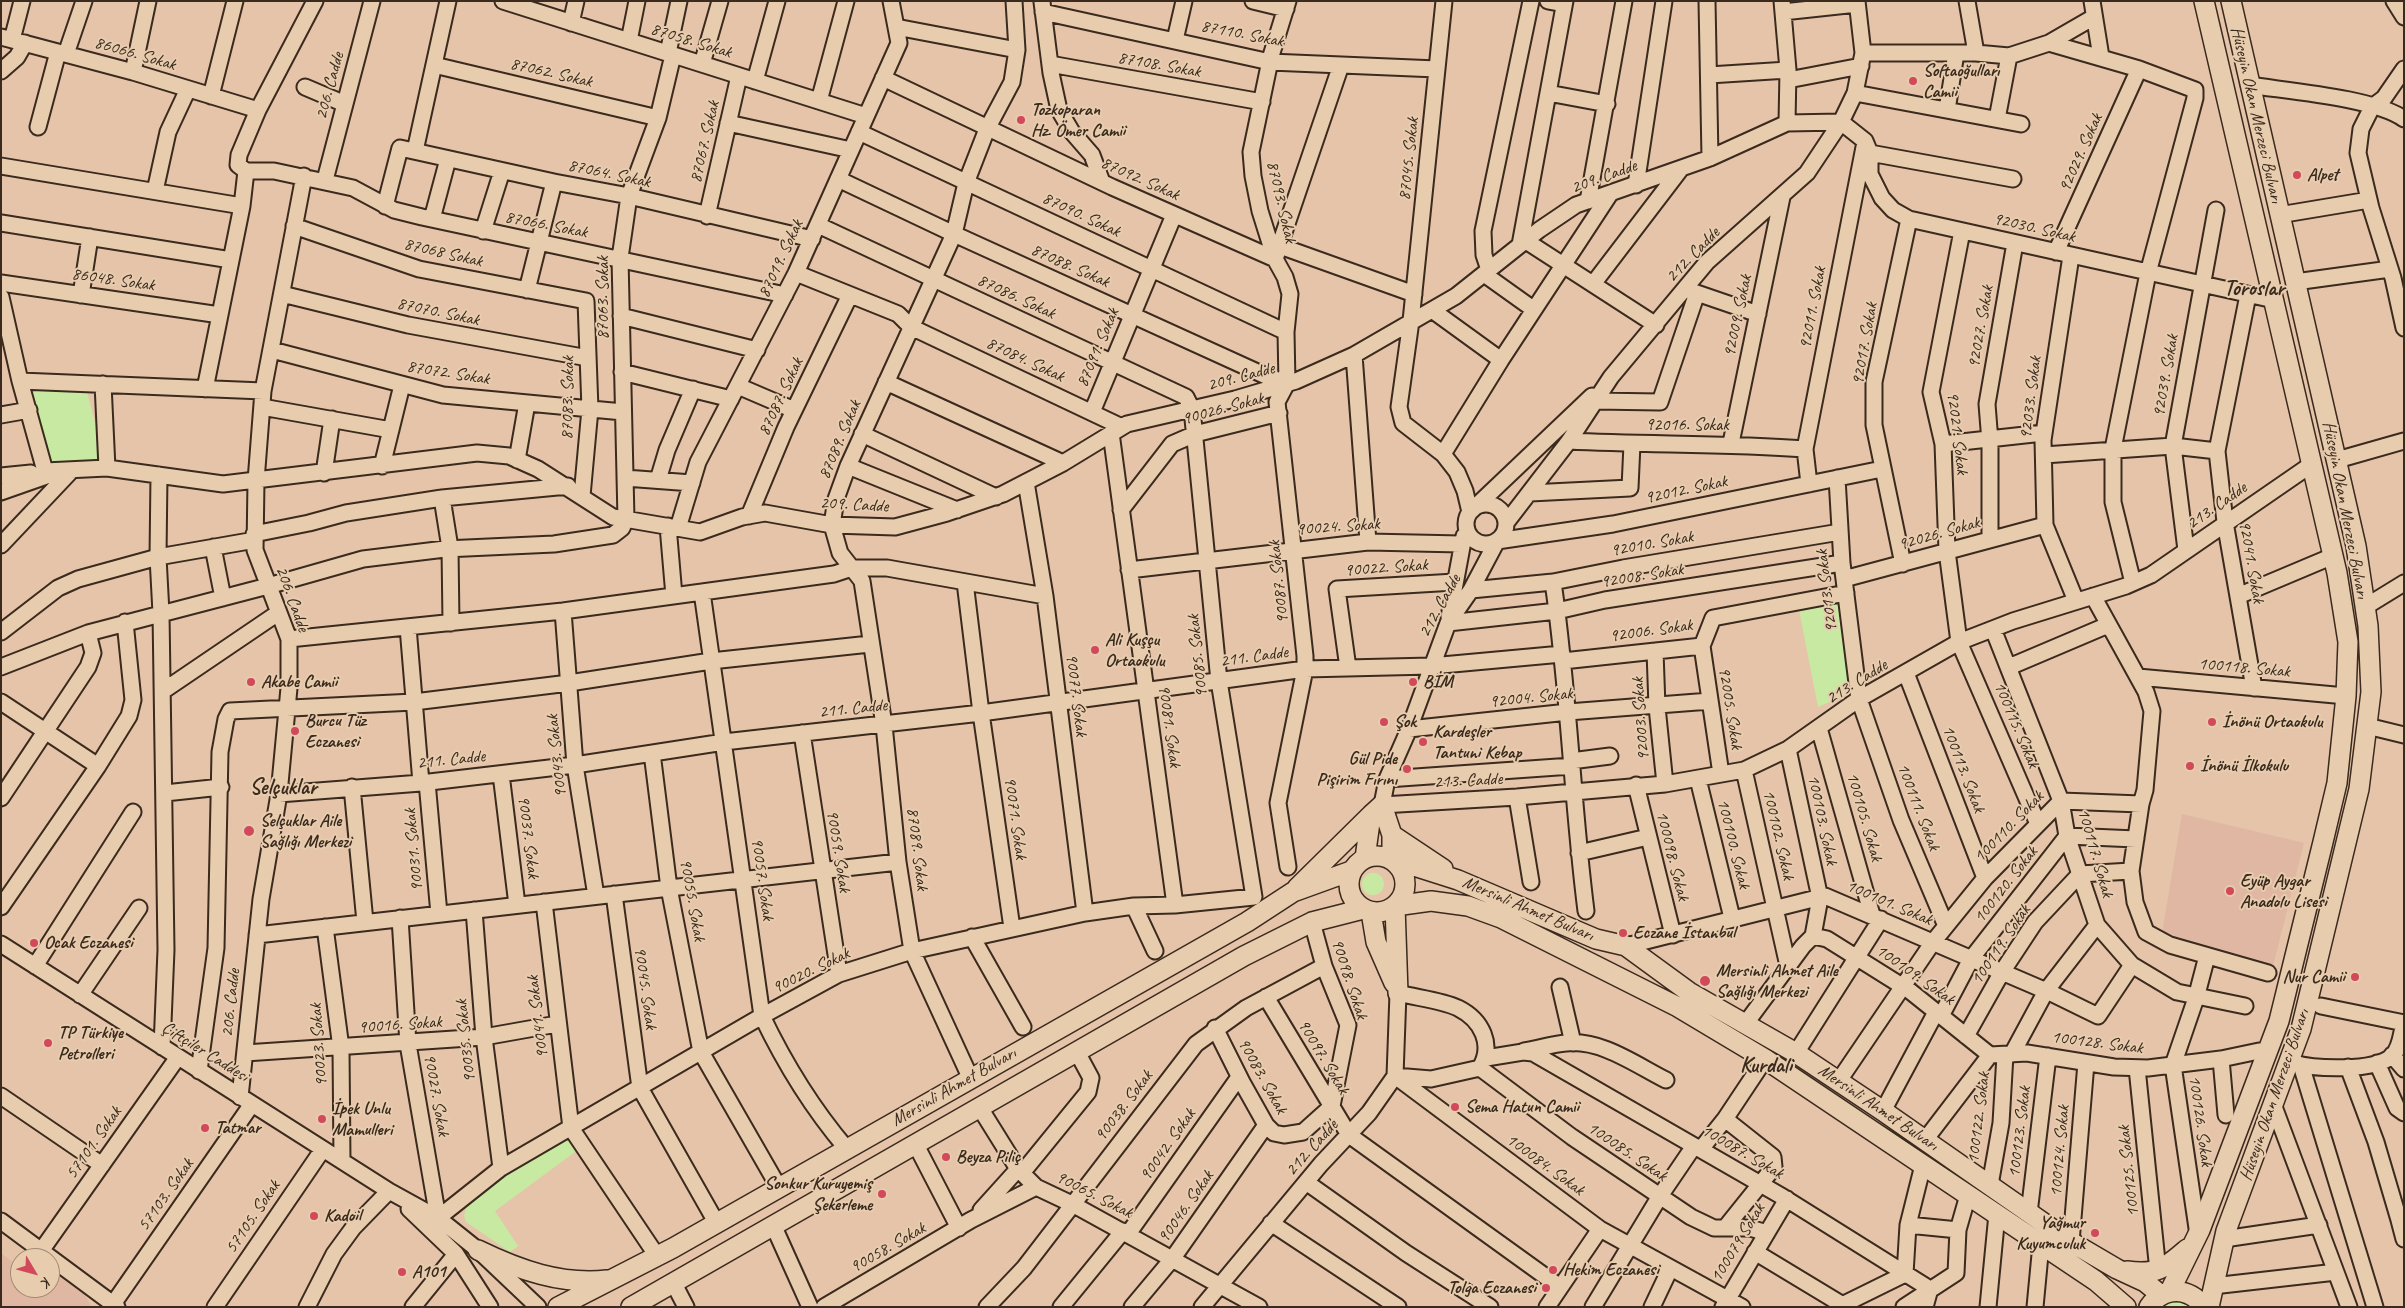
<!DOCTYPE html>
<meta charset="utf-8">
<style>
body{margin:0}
#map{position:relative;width:2405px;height:1308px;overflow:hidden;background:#e5c4aa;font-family:Caveat,sans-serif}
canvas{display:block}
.frame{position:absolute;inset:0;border:2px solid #3b2a1e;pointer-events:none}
.north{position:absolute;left:10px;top:1248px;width:50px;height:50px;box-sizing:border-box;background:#e7ccae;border:1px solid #a28b74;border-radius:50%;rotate:127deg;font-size:14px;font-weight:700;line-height:20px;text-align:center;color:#3b2a1e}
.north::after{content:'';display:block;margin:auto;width:18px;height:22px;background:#d1495b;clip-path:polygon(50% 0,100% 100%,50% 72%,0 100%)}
</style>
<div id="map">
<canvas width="2405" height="1308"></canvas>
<div class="frame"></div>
<div class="north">K</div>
</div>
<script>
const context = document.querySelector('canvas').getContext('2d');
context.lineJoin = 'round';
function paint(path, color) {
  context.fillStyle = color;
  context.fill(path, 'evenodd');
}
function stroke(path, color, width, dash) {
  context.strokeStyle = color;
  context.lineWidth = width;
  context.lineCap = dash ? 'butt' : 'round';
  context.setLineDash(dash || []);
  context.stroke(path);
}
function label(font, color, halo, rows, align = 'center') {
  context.font = font + ' Caveat,sans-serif';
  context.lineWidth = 4;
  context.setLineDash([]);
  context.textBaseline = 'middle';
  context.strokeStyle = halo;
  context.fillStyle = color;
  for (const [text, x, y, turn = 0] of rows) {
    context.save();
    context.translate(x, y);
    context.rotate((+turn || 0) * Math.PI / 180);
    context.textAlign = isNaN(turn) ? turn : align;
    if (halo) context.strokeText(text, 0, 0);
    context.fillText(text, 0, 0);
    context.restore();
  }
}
paint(new Path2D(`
 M2182,814L2304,843L2272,970L2161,939Z
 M1,1253L13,1262L20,1261V1288H50V1269L85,1294L91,1307H1Z`), '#e0b7a2');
paint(new Path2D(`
 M30,387L87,391L104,459L50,463Z
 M1839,604L1852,692L1818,707L1799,610Z
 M1362 884a11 11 0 1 1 22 0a11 11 0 1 1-22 0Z
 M570,1133L579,1149L495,1211L518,1246L510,1252L466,1222L464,1216L468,1200L503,1172Z
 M2177,1300L2192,1307H2161L2170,1301Z`), '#c8e9a2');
const minor = new Path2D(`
 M315,1L258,110L239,155L238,165L246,171H274L353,188L394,210L422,217L785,295
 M503,1L866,116
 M1253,1L1286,9
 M1444,1L1411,321L1399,407L1403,423L1443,454L1457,472L1465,491L1470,512
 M1548,1L1564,4
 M1707,1L1710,158
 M1782,1L1788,70L1787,123
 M1967,1L1976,53
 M2092,1L2101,57
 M2394,1L2404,17
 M1042,2L1051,73L1059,110L1072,132L1092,155L1102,182
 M1043,12L1270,62L1437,69
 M1783,12L1857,4
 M571,23L576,1
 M896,27L1017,50
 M1,37L133,72L258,110
 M12,40L22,1
 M1175,40L1184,1
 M629,41L637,1
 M2049,43L2139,69L2195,90V98L2148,273L2113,449V502L2133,583
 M668,53L679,1
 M1863,53H1976L2009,56L2049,43L2094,17
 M66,54L84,1
 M702,64L720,1
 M1050,64L1262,102
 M434,65L658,118
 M2404,69L2384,98L2372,107L2361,129L2358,153L2371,208L2393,278L2404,328
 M1,71L17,57L25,43
 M133,72L148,1
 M1709,75L1788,70
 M883,78L1112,187L1275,259L1341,65
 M1788,80L1861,66
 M755,81L777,1
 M2249,85C2287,91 2375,98 2404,119
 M305,87L345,104
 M1548,93L1607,104
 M1855,93L2021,124
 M211,96L235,1
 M819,101L846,1
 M1947,110L1956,53
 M1997,119L2009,56
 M728,123L851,150
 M38,127L58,52
 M859,132L1286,332
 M415,151L448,1
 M1870,153L2013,179
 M1,166L242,206
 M838,179L954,234L1266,376L1287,383
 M325,180L372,1
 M1636,185L1664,1
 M155,191L168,132L188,89
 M1588,201L1624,1
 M385,206L400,148L554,182L629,196L812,239
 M2279,215L2369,200
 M707,216L739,76
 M432,219L448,159
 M1,223L231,260
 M294,226L419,269L586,301L590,409L582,496
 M483,231L502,171
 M1962,231L1931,392L1943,444L1947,551L1959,642L2038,824
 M1526,241L1656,325
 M1520,245L1565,1
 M1280,246L1414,294
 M2056,252L2139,69
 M2071,256L2043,440L2045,525L2076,601
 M1489,270L1484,255L1483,231L1531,1
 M796,273L898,314L911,327L1122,427
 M1484,274L1533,309
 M2295,282L2390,269
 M1,283L220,315
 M1593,284L1680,170
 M527,290L554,182
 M1688,290L1758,314
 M282,294L408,325L588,358
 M81,295L90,237
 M2248,295L2217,451L2225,522L2254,688
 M1,297L20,381L45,471L107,468L223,484L477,453L509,456L538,469L613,517L700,532L742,517L765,513L832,525L895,527L947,513L1003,494L1063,463L1127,424L1235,399L1296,381L1354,355L1456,296L1539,230L1576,205L1710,158L1787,123L1841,122L1865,141L1870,153V174L1882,198L1893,210L1909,219L2274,300
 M1432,310L1501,360
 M621,316L757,350
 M272,350L443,395L623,412
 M1354,355L1368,542
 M622,372L731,399
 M20,381L263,391
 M886,382L1063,463
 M103,384L107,468
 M738,386L794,410
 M205,389L242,206L246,171
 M1595,401L1660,402L1697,293
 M262,407L391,430
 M1092,412L1174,215
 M1,415L29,410
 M1111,433L1175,905
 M862,434L996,497
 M1569,441C1648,445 1727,443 1805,449
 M1731,443L1782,197
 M1943,444L2043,433
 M1443,454L1501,360L1610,194
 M2044,455L2173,446L2217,451
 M517,460L527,403
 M2337,460L2404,441
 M382,466L402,385
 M848,466L957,510
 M324,473L332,419
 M159,475L158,557L161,613L166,950L162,1047
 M1,476L31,473
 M625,478L692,483
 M1837,478L1842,563L1859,699L1901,820L1946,926
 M658,480L667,450L693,389
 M1026,482L1045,596L1085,913
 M1809,484L1805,449L1864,147
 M1,492L58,472
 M1530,493L1630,488L1632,444
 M442,498L450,548L451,623
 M1466 524a20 20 0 1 1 40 0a20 20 0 1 1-40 0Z
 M1121,510L1172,444L1195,434L1279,413
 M1470,512L1592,396
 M749,516L786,427L850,295
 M1506,523L1569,441L1611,377L1707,262L1807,173L1841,122L1855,93L1863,53L1857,1
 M668,526L674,596
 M678,528L698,462L796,273L899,43L891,1
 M254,534L309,523L346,513L442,498L568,486
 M1990,538V442L1987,404L2015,243
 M1497,541L1471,590L1448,623L1409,729L1387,779L1382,805L1517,797L1665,784L1744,770L1788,749L1859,699L1959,642L2013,621L2126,586L2151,575L2312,464
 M1497,541L1613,524L1882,469
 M1,545L71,471
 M213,547L223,598
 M2186,550L2173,446L2216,210
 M1903,564L1874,425V382L1909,219
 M1129,570L1368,542L1461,544
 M1844,579L2045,525
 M965,582L981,713L1012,928
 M1553,582C1569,691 1572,802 1586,911
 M1471,590L1553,582L1623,568L1840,532
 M702,592L762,1016C784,1062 813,1109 846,1148
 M2093,596L2146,692L2152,711L2145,790L2141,804L2131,871L2135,902L2146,932L2170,945L2268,973
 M2238,596L2333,556
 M2365,607L2404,583
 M563,611L575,765L596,896
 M1449,617L1464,536
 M1448,623L1557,611L1605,600L1842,563
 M408,627L421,783
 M1993,629L2061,801L2067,836L2097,925L2132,965L2177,992L2245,1006
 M1,632L58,588L78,579L158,557L255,540
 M289,639L563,611L834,574L852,568H887L1045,596
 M1702,646L1713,618L1846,593
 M1702,646L1721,774
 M1655,651L1657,707L1665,784
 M1563,661L1702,646
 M1,667L88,633L268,586L363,559L445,549L554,544L613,535L622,528L626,519L620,258L629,196L658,118L673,55
 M2009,667L2108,625
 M1348,668L1337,589L1455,582
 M1906,673L1985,878
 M2138,677L2346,696
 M163,691L278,613
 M1,702L98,766
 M2367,726L2404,735
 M1819,728L1872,915
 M1409,729L1568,712L1710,701
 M802,733L839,974
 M652,753L669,888L701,1052L778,1186
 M1571,761L1610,756
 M1744,770L1788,966
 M501,774L517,905
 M1387,779L1572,766
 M1698,779L1732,918
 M427,782L439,914
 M1636,785L1673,935
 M352,787L365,922
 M165,793L221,787
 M279,794L421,783L575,765L724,742L981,713L1305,669L1431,666L1562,654
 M1517,797L1531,882
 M1,798L88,667L93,653L88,633
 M1579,853L1648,837
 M1288,867L1278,803L1305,669V656L1277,402L1287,383L1286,332L1290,294L1285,277L1275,259L1260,211L1253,176L1251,152L1271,56L1288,1
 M614,894L640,1088L716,1222
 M544,902L571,1128L657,1256
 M1134,906L1155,951
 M1,907L98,766L129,716L133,700L125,622
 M474,910L484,1037L501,1168
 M400,918L408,1044L438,1218L501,1168L762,1016L839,974L912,951L1085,913L1134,906L1175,905L1254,897L1219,681L1192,409L1186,397L818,225
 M325,927L341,1048L342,1161
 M257,935L898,862
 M1813,936L1827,939L1910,991L1990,1055
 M972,937L1023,1027
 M1,944L389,1191L438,1218L478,1250L538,1307
 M1626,946L1825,896L2051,993L2098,1016L2132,965
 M35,966L133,812
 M1560,987L1573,1043
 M80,995L139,908
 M1266,997L1349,1135L1560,1287
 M1941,1016L1971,959L2067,836L2136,839
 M1746,1023L1803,946L1813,936L1820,898L1788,749
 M1215,1028L1243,1084L1266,1125L1274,1133L1284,1135L1303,1132L1332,1106L1348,1025L1324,966L1312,922
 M1966,1036L2002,972L2035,922L2080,874L2131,871
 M1524,1051C1538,1049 1552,1044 1566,1043C1601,1039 1636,1065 1666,1080
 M245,1053L484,1037L557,1024
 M1796,1053L1881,919
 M2012,1054L2046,991L2097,925
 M1990,1055L2027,1053L2114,1067L2148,1068L2221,1059L2259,1051
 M2392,1055L2404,1069
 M1486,1058L1523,1052L1533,1053L1783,1197L1930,1289L1925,1307
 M2221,1059L2226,1115
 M2293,1063C2315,1069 2374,1072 2392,1056C2401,1048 2401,1033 2404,1023L2321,1006
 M2377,1063L2397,1108L2404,1113
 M2301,1065L2375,1307
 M2348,1067L2376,1142L2399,1220L2404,1221
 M1480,1068L1572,1137L1691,1217L1714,1228H1750L1767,1233
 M2137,1068L2158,1271
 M199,1071L216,948L220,752L226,719L230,711L414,702L569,683L711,661L870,644
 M970,1077L912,951L898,862L884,725L862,581L840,553L832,525L836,499L848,466L954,234L966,183L987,129L1012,82L1017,50L1014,1
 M1838,1082L1933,942L1985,878L2061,801L2141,804
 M1,1096L102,1165
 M240,1097L261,899L279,794L289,688V639L255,550L256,481L263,391L304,176
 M2273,1104L2349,1307
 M980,1108L1018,1169L1036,1187L1074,1205L1259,1307
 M1883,1111L1936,1012
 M1725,1119L1773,1157L1774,1167L1725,1228
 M1925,1140L1990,1055
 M916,1145L959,1228
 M1701,1149L1725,1119L1765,1059
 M1022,1173L1088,1092L1091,1078L1077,1052
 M1306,1182L1406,1253L1490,1307
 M1990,1185L2001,1123L2005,1055
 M409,1209L456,1254L490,1307
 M981,1210L1018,1169
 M2029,1213L2048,1056
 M2399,1220L2404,1239
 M1,1221L117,1307
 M1271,1223L1398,1307
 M1908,1225L1958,1230
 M774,1227L810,1307
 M1128,1234L1239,1077
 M2198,1235L2173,1065L2196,998L2207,956
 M2224,1239L2319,1225
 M2071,1242L2086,1063
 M41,1251L178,1057
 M1755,1252L1841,1304
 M673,1282L686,1307
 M2213,1286L2336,1272
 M111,1307L252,1104
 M215,1307L323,1149
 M307,1307L334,1254L353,1228L389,1191
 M413,1307L456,1254
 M824,1307L971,1220L1036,1187
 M987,1307L1024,1268L1196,1044L1246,1008L1324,966
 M1061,1307L1123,1231
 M1132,1307L1173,1258L1266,1125
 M1202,1307L1321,1164L1369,1113L1395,1076L1398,993C1417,998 1441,1000 1458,1008C1482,1020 1494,1045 1480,1068L1431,1079L1395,1076L1600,1229L1742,1307
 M1547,1307L1600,1229
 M1593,1307L1660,1196L1694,1146
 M1652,1307L1670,1269
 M1723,1307L1787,1199
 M1838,1307L1905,1274L1908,1225L1923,1165
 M1904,1307L1956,1273L1958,1230L1968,1195
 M1988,1307L1997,1214
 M2035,1307L2041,1244`);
const major = new Path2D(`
 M1392,835L1443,869
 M1349 884a28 28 0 1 1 56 0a28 28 0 1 1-56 0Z
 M1365,858L1371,815L1382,805L1392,835V859L1458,880L1596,939L1626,946L1689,992L1796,1053L1883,1111L2071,1242L2117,1269L2145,1282L2161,1295
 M1297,888L1371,815
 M1371,912L1376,942L1394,983
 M1398,993L1395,906L1431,901L1468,906L1501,918L1678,1007L1765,1059L2096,1281L2126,1307
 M478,1250C519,1270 561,1285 607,1280
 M2127,1271C2158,1275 2165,1268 2187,1249
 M2170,1291L2200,1230L2279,1021L2323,842L2337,783L2346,696L2348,642L2337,573L2204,1
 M558,1307L673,1248L1247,922L1293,892L1351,871
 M631,1307L1244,956L1312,922L1363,909
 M2149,1307C2164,1286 2189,1287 2204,1307
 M2209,1307L2226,1231L2301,1029L2359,789L2371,692L2368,626L2356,546L2231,1`);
stroke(minor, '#3b2a1e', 19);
stroke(major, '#3b2a1e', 22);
stroke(minor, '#e7ccae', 15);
stroke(major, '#e7ccae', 19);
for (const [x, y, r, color] of [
 [1913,81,5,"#d1495b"],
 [1021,120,5,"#d1495b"],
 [2297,175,5,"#d1495b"],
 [1095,650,5,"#d1495b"],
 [251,682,5,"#d1495b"],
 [1413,682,5,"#d1495b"],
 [1384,722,5,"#d1495b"],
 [2212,722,5,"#d1495b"],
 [295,731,5,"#d1495b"],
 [1423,742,5,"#d1495b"],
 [2190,766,5,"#d1495b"],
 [1407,769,5,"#d1495b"],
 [249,831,6,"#d1495b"],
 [2230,891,5,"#d1495b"],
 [1623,933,5,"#d1495b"],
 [34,943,5,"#d1495b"],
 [2355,977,5,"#d1495b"],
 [1705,981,6,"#d1495b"],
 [48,1043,5,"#d1495b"],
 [1455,1107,5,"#d1495b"],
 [322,1119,5,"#d1495b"],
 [205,1128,5,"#d1495b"],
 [946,1157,5,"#d1495b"],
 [882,1194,5,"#d1495b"],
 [314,1216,5,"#d1495b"],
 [2095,1233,5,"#d1495b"],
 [1553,1270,5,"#d1495b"],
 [402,1272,5,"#d1495b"],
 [1546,1288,5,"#d1495b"]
]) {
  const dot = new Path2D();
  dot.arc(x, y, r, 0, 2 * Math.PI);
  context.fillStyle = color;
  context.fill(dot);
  stroke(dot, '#e7ccae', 2);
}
label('18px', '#3b2a1e', '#e7ccae', [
 ["87110. Sokak",1242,34,11],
 ["87058. Sokak",691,41,17],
 ["86066. Sokak",135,54,16],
 ["87108. Sokak",1159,65,10],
 ["87062. Sokak",551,73,13],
 ["206. Cadde",330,86,-75],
 ["Hüseyin Okan Merzeci Bulvarı",2256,115,77],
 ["87067. Sokak",705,142,-77],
 ["92029. Sokak",2081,153,-66],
 ["87045. Sokak",1409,159,-84],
 ["87064. Sokak",609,174,12],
 ["209. Cadde",1604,177,-20],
 ["87092. Sokak",1140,179,24],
 ["87093. Sokak",1281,202,77],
 ["87090. Sokak",1081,215,25],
 ["87066. Sokak",546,225,11],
 ["92030. Sokak",2034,228,13],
 ["87068 Sokak",443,253,13],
 ["212. Cadde",1693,255,-46],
 ["87019. Sokak",781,259,-65],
 ["87088. Sokak",1070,266,24],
 ["86048. Sokak",113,280,8],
 ["87086. Sokak",1016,297,25],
 ["87063. Sokak",603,298,-90],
 ["92011. Sokak",1813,308,-79],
 ["87070. Sokak",438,312,12],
 ["92009. Sokak",1738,316,-78],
 ["92027. Sokak",1981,327,-80],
 ["92017. Sokak",1865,344,-80],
 ["87091. Sokak",1098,348,-67],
 ["87084. Sokak",1025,360,25],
 ["87072. Sokak",448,373,9],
 ["92039. Sokak",2166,376,-80],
 ["209. Cadde",1241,377,-15],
 ["87087. Sokak",781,397,-65],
 ["87083. Sokak",568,398,-89],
 ["92033. Sokak",2031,398,-83],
 ["90026. Sokak",1223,409,-15],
 ["92016. Sokak",1687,425],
 ["92021. Sokak",1957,433,83],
 ["87089. Sokak",840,440,-67],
 ["92012. Sokak",1686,490,-12],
 ["209. Cadde",854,505,3],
 ["213. Cadde",2217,506,-35],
 ["Hüseyin Okan Merzeci Bulvarı",2345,510,79],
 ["90024. Sokak",1338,527,-4],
 ["92026. Sokak",1939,534,-16],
 ["92010. Sokak",1652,544,-10],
 ["92041. Sokak",2251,562,80],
 ["90022. Sokak",1386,568,-4],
 ["92008. Sokak",1642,576,-9],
 ["90087. Sokak",1279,582,-96],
 ["92013. Sokak",1827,591,-97],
 ["206. Cadde",292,599,70],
 ["212. Cadde",1440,606,-61],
 ["92006. Sokak",1651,631,-8],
 ["90085. Sokak",1198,656,-96],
 ["211. Cadde",1254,657,-8],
 ["100118. Sokak",2244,668,5],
 ["213. Cadde",1857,682,-32],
 ["90077. Sokak",1076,695,83],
 ["92004. Sokak",1531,698,-6],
 ["92005. Sokak",1730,708,81],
 ["211. Cadde",853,709,-6],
 ["92003. Sokak",1641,719,-94],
 ["100115. Sokak",2016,725,67],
 ["90081. Sokak",1169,726,82],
 ["90043. Sokak",557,756,-96],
 ["211. Cadde",451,760,-6],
 ["100113. Sokak",1963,769,69],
 ["213. Cadde",1468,781,-3],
 ["100111. Sokak",1918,807,69],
 ["100105. Sokak",1864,817,74],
 ["90071. Sokak",1015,818,82],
 ["100103. Sokak",1822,820,78],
 ["100110. Sokak",2009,827,-46],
 ["100102. Sokak",1778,835,77],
 ["90037. Sokak",528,837,83],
 ["100100. Sokak",1733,844,76],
 ["87089. Sokak",917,849,83],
 ["90031. Sokak",414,850,-95],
 ["90059. Sokak",838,851,81],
 ["100117. Sokak",2095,853,74],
 ["100098. Sokak",1672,856,76],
 ["90057. Sokak",762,879,82],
 ["100120. Sokak",2006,885,-52],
 ["90055. Sokak",692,900,80],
 ["100101. Sokak",1889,903,23],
 ["Mersinli Ahmet Bulvarı",1528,909,23],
 ["100119. Sokak",2001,945,-56],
 ["90020. Sokak",811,971,-26],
 ["100109. Sokak",1915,975,35],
 ["90098. Sokak",1349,979,72],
 ["90045. Sokak",645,988,82],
 ["206. Cadde",231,1003,-84],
 ["90041. Sokak",538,1017,-97],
 ["90016. Sokak",400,1025,-4],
 ["90035. Sokak",466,1041,-96],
 ["100128. Sokak",2097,1043,7],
 ["90023. Sokak",319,1045,-94],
 ["Çiftçiler Caddesi",205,1052,32],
 ["90097. Sokak",1323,1057,59],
 ["90083. Sokak",1262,1076,61],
 ["Mersinli Ahmet Bulvarı",954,1087,-30],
 ["90027. Sokak",436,1095,80],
 ["Hüseyin Okan Merzeci Bulvarı",2275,1095,-71],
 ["90038. Sokak",1124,1106,-53],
 ["Mersinli Ahmet Bulvarı",1878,1108,34],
 ["100122. Sokak",1979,1118,-83],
 ["100126. Sokak",2200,1121,82],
 ["100123. Sokak",2020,1132,-83],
 ["57101. Sokak",94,1143,-55],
 ["90042. Sokak",1168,1145,-55],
 ["212. Cadde",1312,1148,-48],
 ["100124. Sokak",2060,1151,-85],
 ["100085. Sokak",1627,1152,34],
 ["100087. Sokak",1742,1152,30],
 ["100084. Sokak",1545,1165,36],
 ["100125. Sokak",2129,1171,-96],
 ["57103. Sokak",166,1195,-55],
 ["90065. Sokak",1094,1195,27],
 ["90046. Sokak",1186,1207,-55],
 ["57105. Sokak",253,1217,-56],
 ["100079 Sokak",1738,1243,-59],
 ["90058. Sokak",888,1248,-30]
]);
label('bold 18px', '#3b2a1e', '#e7ccae', [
 ["Softaoğulları",1923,71],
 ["Camii",1923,92],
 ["Tozkoparan",1031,110],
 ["Hz. Ömer Camii",1031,131],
 ["Alpet",2307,175],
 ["Ali Kuşçu",1105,640],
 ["Ortaokulu",1105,661],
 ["Akabe Camii",261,682],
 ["BİM",1423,682],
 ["Burcu Tüz",305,721],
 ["Eczanesi",305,742],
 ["Şok",1394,722],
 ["İnönü Ortaokulu",2222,722],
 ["Kardeşler",1433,732],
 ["Tantuni Kebap",1433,753],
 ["Gül Pide",1397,759,"right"],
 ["Pişirim Fırını",1397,780,"right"],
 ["İnönü İlkokulu",2200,766],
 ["Selçuklar Aile",260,821],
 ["Sağlığı Merkezi",260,842],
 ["Eyüp Aygar",2240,881],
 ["Anadolu Lisesi",2240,902],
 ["Eczane İstanbul",1633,933],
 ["Ocak Eczanesi",44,943],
 ["Mersinli Ahmet Aile",1716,971],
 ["Sağlığı Merkezi",1716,992],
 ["Nur Camii",2345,977,"right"],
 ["TP Türkiye",58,1033],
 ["Petrolleri",58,1054],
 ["Sema Hatun Camii",1465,1107],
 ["İpek Unlu",332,1109],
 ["Mamulleri",332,1130],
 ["Tatmar",215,1128],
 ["Beyza Piliç",956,1157],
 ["Sonkur Kuruyemiş",872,1184,"right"],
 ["Şekerleme",872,1205,"right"],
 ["Kadoil",324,1216],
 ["Yağmur",2085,1223,"right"],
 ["Kuyumculuk",2085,1244,"right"],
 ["Hekim Eczanesi",1563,1270],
 ["A101",412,1272],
 ["Tolga Eczanesi",1536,1288,"right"]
], 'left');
label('bold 22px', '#3b2a1e', '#e7ccae', [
 ["Toroslar",2254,289],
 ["Selçuklar",283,788],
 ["Kurdali",1766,1066]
]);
</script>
